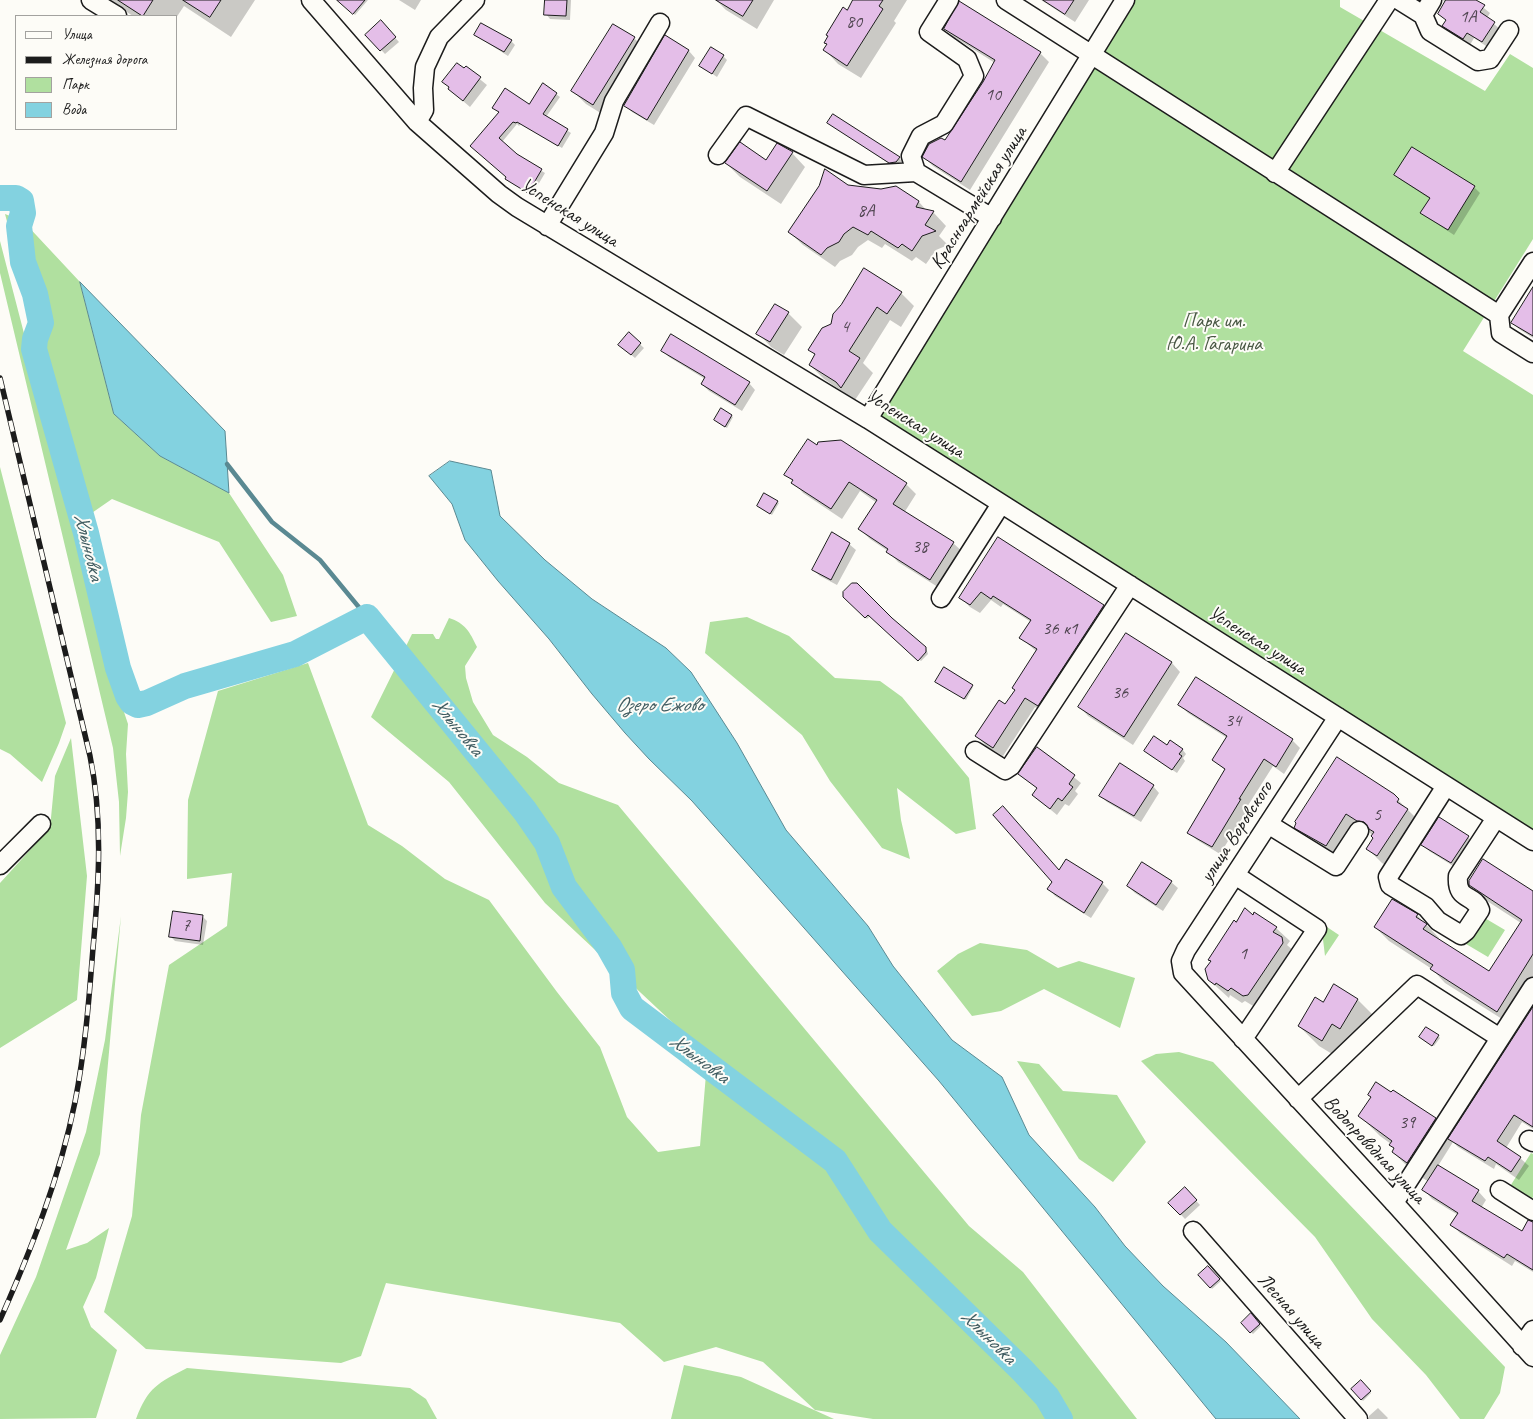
<!DOCTYPE html>
<meta charset="utf-8">
<style>
body{margin:0}
#map{position:relative;width:1533px;height:1419px;overflow:hidden;background:#fdfcf7;font-family:Caveat,sans-serif}
canvas{display:block}
.legend{position:absolute;left:15px;top:15px;width:162px;height:115px;box-sizing:border-box;background:#fdfcf7;border:1px solid #a3a29f;margin:0;padding:6px 9px;list-style:none;font-size:15px;color:#1c1c1c}
.legend li{display:flex;align-items:center;gap:10px;height:25px}
.legend b{width:25px;border:1px solid #a3a29f}
</style>
<div id="map">
<canvas width="1533" height="1419"></canvas>
<ul class="legend">
<li><b style="height:6px;background:#fdfcf7"></b>Улица</li>
<li><b style="height:6px;background:#1c1c1c"></b>Железная дорога</li>
<li><b style="height:14px;background:#b0e09f"></b>Парк</li>
<li><b style="height:14px;background:#83d2e0"></b>Вода</li>
</ul>
</div>
<script>
const context = document.querySelector('canvas').getContext('2d');
context.lineJoin = 'round';
function paint(path, color) {
  context.fillStyle = color;
  context.fill(path, 'evenodd');
}
function stroke(path, color, width, dash) {
  context.strokeStyle = color;
  context.lineWidth = width;
  context.lineCap = dash ? 'butt' : 'round';
  context.setLineDash(dash || []);
  context.stroke(path);
}
function label(font, color, halo, rows, align = 'center') {
  context.font = font + ' Caveat,sans-serif';
  context.lineWidth = 4;
  context.setLineDash([]);
  context.textBaseline = 'middle';
  context.strokeStyle = halo;
  context.fillStyle = color;
  for (const [text, x, y, turn = 0] of rows) {
    context.save();
    context.translate(x, y);
    context.rotate((+turn || 0) * Math.PI / 180);
    context.textAlign = isNaN(turn) ? turn : align;
    if (halo) context.strokeText(text, 0, 0);
    context.fillText(text, 0, 0);
    context.restore();
  }
}
paint(new Path2D(`
 M1125,0H1340V7L1485,91L1510,54L1533,68V239L1463,351L1533,395V832L887,426L880,412Z
 M5,214L23,221L80,282L114,414L160,456L229,493L283,575L297,616L271,622L219,542L112,499L86,517Z
 M0,241L100,626L108,664L128,724L126,754L128,792L126,818L120,856L119,802L113,748L0,273Z
 M0,467L66,723L59,743L42,782L10,754L0,749Z
 M747,617L789,636L835,678L880,681L902,697L969,778L976,829L956,834L897,788L901,820L910,859L882,848L830,781L802,735L705,653L710,622Z
 M449,618C465,623 470,632 477,647L465,666L466,678L473,702L493,735L527,757L559,783L618,805L969,1226L1023,1272L1137,1419H873L815,1410L763,1362L716,1347L664,1362L620,1323L386,1283L361,1356L341,1363L146,1349L104,1312L132,1216L141,1115L169,965L227,926L232,873L187,879L188,800L218,691L308,663L368,825L402,846L445,879L489,900L557,992L600,1047L627,1117L658,1152L700,1146L706,1074L673,1023L545,903L449,782L371,717L412,634H433L436,639H439Z
 M71,738L87,876L77,1000L0,1048V883L50,828L55,776Z
 M121,916L100,1154L66,1250L87,1243L109,1228L96,1278L83,1307L91,1327L117,1350L96,1418L0,1419V1355L36,1277L86,1132L105,1040Z
 M1483,917L1505,930L1488,957L1466,944Z
 M1321,923L1339,935L1325,956Z
 M980,943L1027,950L1058,968L1079,961L1135,978L1120,1028L1044,989L1001,1011L972,1016L937,971L958,954Z
 M1179,1052L1213,1062L1505,1367L1500,1393L1484,1419H1460L1426,1375L1372,1319L1315,1237L1141,1061L1156,1054Z
 M1017,1061L1039,1064L1063,1091L1117,1095L1146,1142L1113,1182L1079,1159Z
 M1531,1153L1533,1154V1197L1530,1202L1509,1188Z
 M684,1365L741,1377L834,1419H671Z
 M187,1368L410,1388L426,1399L437,1419H136C148,1387 158,1383 187,1368Z`), '#b0e09f');
const water = new Path2D(`
 M80,282L225,431L229,493L160,456L114,414Z
 M450,461L491,470L500,516L545,560L592,599L666,648L691,672L737,743L786,830L868,926L893,966L952,1040L1002,1077L1029,1135L1095,1207L1125,1246L1163,1286L1226,1342L1300,1419H1216L939,1081L692,801L649,759L625,733L592,694L549,639L498,581L465,540L452,504L429,476Z`);
paint(water, '#83d2e0');
stroke(water, '#5a8992', 1);
paint(new Path2D(`
 M108,0H255L231,37L184,6L176,18V16H133Z
 M339,0H368L355,15Z
 M399,0H421L415,10Z
 M546,0H571L570,20L550,19L546,14Z
 M716,0H774L757,29L726,10Z
 M854,0H907L894,21L896,23L861,78L838,64L825,50Z
 M1041,0H1089L1075,22Z
 M1443,0H1474L1490,13L1487,18L1501,30L1489,48L1474,38L1470,45L1450,32L1444,26L1446,20L1439,14L1445,4Z
 M381,22L399,42L385,54L367,35Z
 M945,29L1040,53L1049,62L970,190L933,166L924,157L946,142L984,82L995,63L954,37Z
 M475,35L511,41L515,45L508,56Z
 M665,37L689,51L695,58L654,125L632,112L625,105Z
 M634,38L648,52L607,117L586,104L573,91Z
 M723,56L727,60L717,77L701,66Z
 M466,68L487,85L470,107L449,89Z
 M556,94L560,97L546,117L571,133L562,148L521,124L519,126L517,124L502,142L516,155L545,173L532,195L510,182L507,177L475,150L500,113L497,111L529,106Z
 M828,123L899,158L903,162L900,166L894,167Z
 M1413,149L1474,187L1480,193L1454,235L1428,218L1422,212L1430,199L1401,180L1396,175Z
 M792,153L805,167L781,204L740,177L726,163L767,161Z
 M848,186L881,191L895,187L919,202L927,211L933,212L946,226L939,236L948,245L936,250L926,264L916,257L912,261L885,244L882,248L868,240L858,247L852,255L840,261L835,267L803,245L789,232Z
 M1533,289V338L1519,329L1512,322Z
 M901,293L914,306L901,327L890,320L863,363L873,373L855,400L824,379L810,365L816,356L810,350L832,325Z
 M788,313L802,327L784,355L771,347L758,333Z
 M629,334L644,348L635,358L624,349Z
 M662,350L749,383L755,390L742,411L709,391L702,384L705,379L669,357Z
 M722,410L733,417L727,428L717,422Z
 M817,447L906,484L916,494L904,513L953,543L964,553L941,589L898,562L888,551L870,539L860,529L877,503L860,491L842,519L803,493L786,474Z
 M777,502L779,503L772,515L760,507Z
 M998,539L1103,606L1113,615L1047,715L1035,707L1003,756L986,746L977,736L1006,706L1037,652L1021,638L1031,622L1003,604L1001,607L991,600L980,613L970,607L960,597Z
 M849,544L856,550L837,585L820,576L813,570Z
 M844,597L891,619L926,648L928,654L921,661L870,616L867,619Z
 M1127,634L1172,663L1180,672L1133,745L1088,716L1080,707Z
 M939,683L972,686L973,687L966,700Z
 M1180,705L1292,740L1300,748L1284,774L1273,766L1247,807L1248,809L1220,854L1197,840L1189,832L1226,771L1214,760L1227,738L1188,713Z
 M1167,747L1182,749L1186,754L1183,758L1185,761L1177,773L1150,755Z
 M1038,748L1081,783L1075,791L1078,794L1069,806L1065,804L1057,815L1033,795L1038,789L1019,774Z
 M1153,786L1159,793L1141,822L1107,802L1100,795Z
 M1398,800L1421,823L1391,869L1382,863L1368,849L1374,838L1373,835L1360,827L1339,859L1309,841L1296,827Z
 M1468,837L1474,843L1458,869L1429,851L1423,845Z
 M1060,872L1102,883L1109,890L1091,918L1055,896L1049,889Z
 M1171,882L1178,888L1163,911L1135,893L1128,886Z
 M1473,887L1533,892V989L1510,1024L1445,983L1432,969L1389,941L1375,927L1392,900L1417,915L1439,938L1438,940L1489,972L1521,923L1487,901Z
 M202,916L207,921L203,945L175,941L171,937Z
 M1253,916L1276,928L1290,941L1287,945L1295,952L1258,1009L1245,1001L1242,1003L1230,995L1229,998L1209,980L1237,924Z
 M1335,986L1358,1000L1378,1020L1342,1060L1319,1046L1299,1026L1323,1004Z
 M1533,1009V1129L1522,1122L1506,1148L1520,1158L1529,1166L1519,1180L1496,1164L1494,1169L1458,1147L1453,1142L1438,1166L1478,1191L1486,1200L1481,1208L1522,1233L1533,1224V1272L1515,1261L1512,1266L1460,1233L1452,1225L1458,1215L1432,1199L1424,1190L1429,1182L1413,1172L1393,1152L1395,1149L1391,1144L1380,1136L1360,1116L1435,1119L1452,1135Z
 M1438,1036L1440,1038L1434,1046L1422,1039Z
 M1185,1189L1200,1205L1185,1219L1170,1203Z
 M1208,1267L1221,1281L1212,1289L1200,1275Z
 M1251,1315L1261,1326L1253,1334L1242,1323Z
 M1361,1382L1371,1393L1363,1401L1352,1389Z
 M1378,1408L1388,1418L1387,1419H1369V1416Z`), '#0003');
stroke(new Path2D(`
 M227,464L272,522L320,560L367,617`), '#5a8992', 4.5);
stroke(new Path2D(`
 M0,198H16L21,201L23,213L19,226L23,262L35,294L41,323L35,339L34,349L86,533L118,668L128,696L132,702L138,705L147,703L185,686L295,654L367,617L525,811L547,843L564,887L609,947L622,970L624,993L632,1008L835,1161L880,1231L1023,1371L1047,1397L1060,1419`), '#83d2e0', 26);
const building = new Path2D(`
 M118,0H153L143,16Z
 M183,0H221L210,17Z
 M337,0H365L353,14Z
 M545,0H567L566,16L544,15Z
 M716,0H753L743,16Z
 M853,0H883L879,6L883,9L847,66L823,50L827,44L824,43L828,36L826,35L843,7L847,10Z
 M1043,0H1074L1065,14Z
 M1446,0H1476L1485,5L1480,12L1495,22L1482,42L1467,33L1463,39L1442,26L1446,20L1438,14Z
 M959,1L1041,52L961,182L922,157L929,144L941,138L945,140L983,82L995,60L944,29Z
 M381,20L396,37L380,51L365,35Z
 M481,23L512,40L504,52L474,35Z
 M613,24L635,37L593,105L571,91Z
 M665,35L689,50L647,120L624,106Z
 M711,47L724,55L712,74L699,66Z
 M457,63L464,68L466,66L481,77L463,101L448,89L449,87L442,82Z
 M543,83L557,93L543,114L568,129L558,146L517,122L516,123L513,122L499,138L517,154L542,169L528,193L505,179L506,177L470,146L499,112L492,108L505,88L529,104Z
 M833,114L900,157L896,162L889,163L827,123Z
 M740,142L766,160L777,143L793,152L767,191L725,163Z
 M1412,147L1475,186L1448,230L1420,213L1430,198L1394,175Z
 M825,169L848,185L881,189L896,186L919,201L916,207L934,211L925,225L936,231L922,236L912,251L902,244L898,248L871,231L868,235L853,227L844,234L839,242L827,248L821,255L788,232L819,186Z
 M864,268L902,292L887,314L877,307L849,351L860,358L841,388L836,382L809,365L815,354L808,350L822,328L831,324L833,314L841,305Z
 M1533,287V336L1511,323Z
 M775,304L789,312L770,342L756,334Z
 M629,332L641,343L631,355L618,345Z
 M671,334L750,382L735,405L701,384L705,377L661,351Z
 M721,408L732,415L725,427L714,420Z
 M808,439L817,445L818,442L841,440L907,483L893,504L954,542L930,580L886,552L888,549L858,529L877,500L849,482L831,509L791,483L793,480L784,475Z
 M764,493L778,501L770,514L757,506Z
 M832,532L850,543L831,580L812,570Z
 M998,537L1104,605L1038,706L1025,698L993,748L975,736L999,700L1005,704L1015,690L1012,688L1037,649L1019,638L1031,620L993,596L991,599L981,592L970,605L959,598Z
 M852,583H857L892,618L926,647V652L918,661L868,615L865,618L843,597V592Z
 M1126,633L1172,662L1124,737L1078,707Z
 M944,667L973,685L964,699L935,682Z
 M1196,677L1293,739L1276,767L1264,759L1239,799H1241L1212,847L1187,833L1225,769L1212,760L1227,736L1178,705Z
 M1154,736L1167,745L1170,740L1183,749L1179,754L1182,756L1172,770L1144,751Z
 M1037,747L1075,775L1069,784L1073,787L1062,801L1058,798L1050,809L1032,795L1037,788L1018,774Z
 M1337,757L1394,794L1399,799L1397,802L1408,809L1377,856L1366,849L1373,838L1371,836L1374,832L1369,829L1364,822L1357,821L1346,814L1326,846L1294,828L1296,823L1295,822Z
 M1120,763L1154,785L1134,816L1099,796Z
 M1003,806L1059,870L1066,859L1103,882L1084,913L1047,889L1052,882L993,815Z
 M1439,817L1469,836L1451,863L1421,845Z
 M1483,859L1533,891V954L1497,1012L1430,969L1433,965L1374,927L1392,899L1418,914L1416,917L1427,924L1423,929L1489,971L1522,920L1469,885V881Z
 M1142,862L1172,881L1156,905L1127,886Z
 M1245,908L1253,915L1254,912L1277,927L1273,932L1282,937L1283,943L1248,995L1243,996L1231,988L1228,991L1216,983L1215,985L1208,980L1205,969L1211,961L1208,960L1234,920L1236,922Z
 M173,911L203,915L200,941L169,937Z
 M1334,984L1358,999L1340,1029L1332,1024L1322,1041L1298,1026L1315,997L1323,1002Z
 M1533,1007V1127L1514,1115L1497,1141L1521,1157L1511,1172L1488,1157L1485,1161L1448,1139Z
 M1426,1027L1439,1035L1432,1046L1419,1037Z
 M1376,1082L1391,1092L1393,1090L1436,1118L1407,1163L1392,1152L1394,1148L1389,1145L1392,1141L1358,1116L1371,1097L1368,1095Z
 M1438,1165L1479,1190L1472,1201L1522,1231L1528,1220L1533,1222V1270L1507,1254L1504,1258L1450,1225L1458,1213L1422,1190Z
 M1185,1187L1197,1200L1180,1215L1168,1203Z
 M1208,1266L1220,1279L1210,1288L1198,1275Z
 M1251,1313L1260,1324L1250,1333L1241,1323Z
 M1361,1380L1371,1391L1361,1400L1351,1389Z`);
paint(building, '#e4bee8');
stroke(building, '#1c1c1c', 1);
const minor = new Path2D(`
 M91,0L117,16
 M311,0L417,122L499,194L517,207L868,419L1533,841
 M949,0L929,32L967,59L974,76L944,124L921,136L911,156L916,172L992,218
 M1006,0L1499,315L1533,262
 M1399,0L1423,15
 M1432,0L1423,15L1430,31L1478,61L1490,59L1509,30
 M417,122L424,110L423,88L425,67L439,37L475,0
 M718,155L746,116L864,175L916,172
 M1275,173L1389,0
 M547,226L604,133L614,101L660,23
 M1499,315L1501,333L1533,353
 M868,419L1125,0
 M941,598L1001,504
 M1338,717L1186,950L1181,961L1183,973L1397,1206L1533,1357
 M975,751L1005,770L1011,766L1130,585
 M1446,786L1388,877L1390,885L1426,907L1438,921L1461,935L1466,931L1480,910C1474,893 1456,902 1458,876L1496,818
 M1268,824L1336,866L1359,831
 M0,865L41,824
 M1235,875L1317,929L1243,1039
 M1298,1099L1417,985L1500,1038
 M1529,1140L1533,1142
 M1500,1190L1533,1211
 M1394,1203L1533,987
 M1193,1231L1358,1419
 M1522,1346L1533,1330`);
stroke(minor, '#1c1c1c', 21);
stroke(minor, '#fdfcf7', 18);
const rail = new Path2D(`
 M0,378L90,756C103,819 99,884 93,948C89,1000 85,1051 75,1102C60,1177 31,1250 0,1320`);
stroke(rail, '#1c1c1c', 5.5);
stroke(rail, '#fdfcf7', 4, [11]);
label('18px', '#4e444f', null, [
 ["1А",1468,17],
 ["80",854,22],
 ["10",993,95],
 ["8А",866,211],
 ["4",845,327],
 ["38",920,547],
 ["36 к1",1060,629],
 ["36",1120,693],
 ["34",1233,721],
 ["5",1377,815],
 ["7",186,926],
 ["1",1243,954],
 ["39",1407,1123]
]);
label('20px', '#1c1c1c', '#fdfcf7', [
 ["Красноармейская улица",979,198,-58],
 ["Успенская улица",569,213,32],
 ["Успенская улица",915,424,32],
 ["Успенская улица",1257,641,32],
 ["улица Воровского",1237,832,-57],
 ["Водопроводная улица",1374,1150,47],
 ["Лесная улица",1291,1311,49]
]);
label('20px', '#485743', '#fdfcf7', [
 ["Парк им.",1214,322],
 ["Ю.А. Гагарина",1214,345]
]);
label('italic 21px', '#405c61', '#fdfcf7', [
 ["Хлыновка",88,547,76],
 ["Озеро Ежово",659,705],
 ["Хлыновка",457,727,51],
 ["Хлыновка",699,1059,37],
 ["Хлыновка",988,1337,45]
]);
</script>
